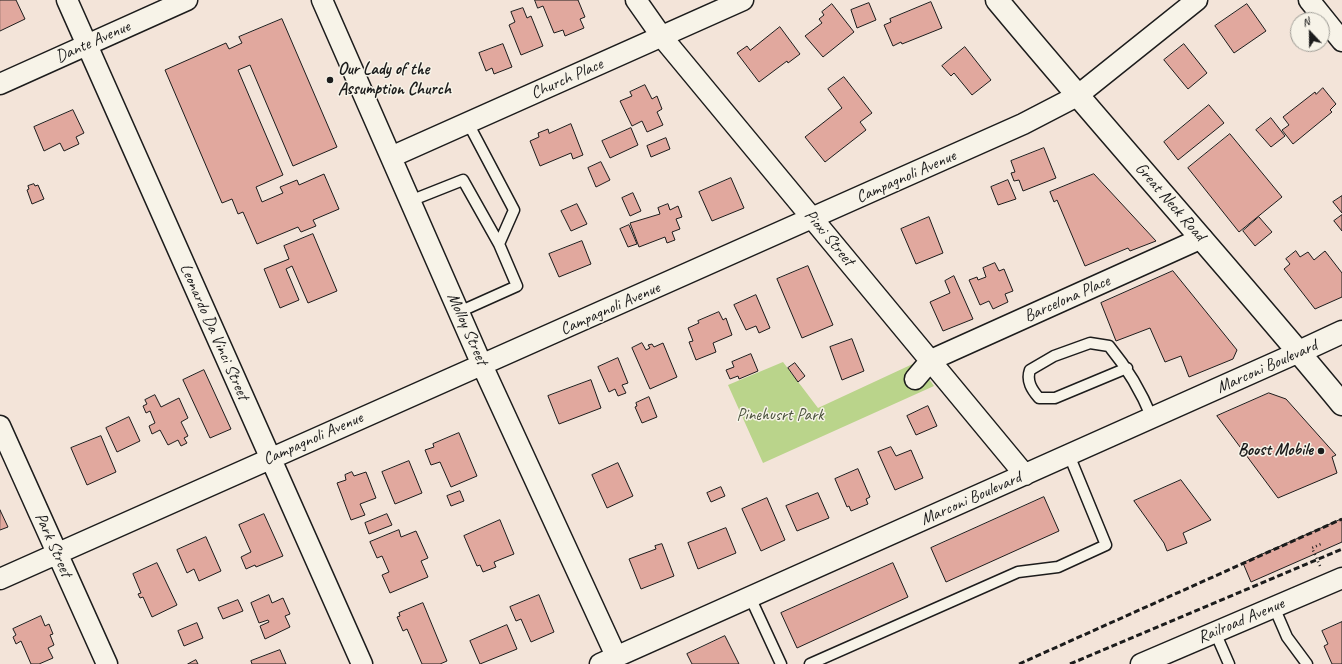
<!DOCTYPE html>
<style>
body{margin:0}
#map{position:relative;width:1342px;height:664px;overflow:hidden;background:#f3e4d9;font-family:Caveat,sans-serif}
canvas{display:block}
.north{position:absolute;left:1290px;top:12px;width:40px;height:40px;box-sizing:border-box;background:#f7f3e8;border:1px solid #9f9d96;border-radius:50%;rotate:338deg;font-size:11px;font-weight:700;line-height:16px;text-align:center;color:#1c1c1c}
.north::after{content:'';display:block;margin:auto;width:14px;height:18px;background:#1c1c1c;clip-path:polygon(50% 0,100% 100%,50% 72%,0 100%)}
</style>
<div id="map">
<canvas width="1342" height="664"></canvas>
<div class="north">N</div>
</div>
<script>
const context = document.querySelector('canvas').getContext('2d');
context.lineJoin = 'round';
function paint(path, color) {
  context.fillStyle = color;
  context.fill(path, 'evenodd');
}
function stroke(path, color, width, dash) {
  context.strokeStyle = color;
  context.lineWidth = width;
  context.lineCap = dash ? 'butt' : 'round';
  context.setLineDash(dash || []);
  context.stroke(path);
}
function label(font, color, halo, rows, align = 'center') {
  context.font = font + ' Caveat,sans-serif';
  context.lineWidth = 3;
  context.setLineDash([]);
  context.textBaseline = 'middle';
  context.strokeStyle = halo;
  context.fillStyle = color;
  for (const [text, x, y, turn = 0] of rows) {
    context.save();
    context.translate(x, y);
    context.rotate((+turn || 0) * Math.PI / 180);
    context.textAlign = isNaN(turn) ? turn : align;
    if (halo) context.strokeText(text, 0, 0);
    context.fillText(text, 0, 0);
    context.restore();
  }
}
paint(new Path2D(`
 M783,362L818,408L917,362L934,386L763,463L728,385Z`), '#bad48b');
const building = new Path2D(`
 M0,0H16L25,19L0,31Z
 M535,0H578L585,17L580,19L584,28L565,36L563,30L554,33L543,6L538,8Z
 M931,2L942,28L902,44L901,42L893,46L884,25L891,22L890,19Z
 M869,3L876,20L857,28L851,10Z
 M832,4L854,32L823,57L805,36L822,23L819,19L824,15L822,12Z
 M1247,4L1266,31L1234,53L1215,26Z
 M523,8L527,18L531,16L543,46L521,55L509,25L515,22L511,12Z
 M282,19L337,147L293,166L250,65L238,70L283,175L256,187L262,202L283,193L280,187L297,180L299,185L324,174L339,209L313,220L316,226L301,232L298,227L257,244L243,212L238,214L232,199L222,203L165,70L226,43L229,49L242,43L239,37Z
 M780,27L800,54L788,63L787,61L759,82L737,53L747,46L750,50Z
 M503,44L512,67L494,74L492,68L486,71L479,53Z
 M1184,44L1207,73L1188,89L1164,60Z
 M965,47L991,80L972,95L954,73L951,76L942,66Z
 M844,77L872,113L860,122L866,130L825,162L805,137L842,108L828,89Z
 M645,85L652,99L657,96L662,109L657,112L663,125L647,132L642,121L632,126L620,101L632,96L630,92Z
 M1323,88L1336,104L1330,110L1332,112L1293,144L1282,130L1289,125L1283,117L1315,92L1316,94Z
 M1209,105L1224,123L1178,160L1164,142Z
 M73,110L84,133L76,137L79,144L64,151L60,143L44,151L34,127Z
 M1271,118L1285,136L1271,147L1256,130Z
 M571,124L583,155L573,159L571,153L540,166L530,141L539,137L538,133L548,129L549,133Z
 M631,128L638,145L610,158L602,141Z
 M1230,134L1282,197L1239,232L1188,168Z
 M666,138L670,149L651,157L647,146Z
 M1044,148L1056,178L1023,191L1019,180L1014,181L1011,173L1015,172L1011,161Z
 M601,162L610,180L596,187L588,168Z
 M1094,174L1156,241L1130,251L1128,248L1085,266L1057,200L1054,202L1050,192Z
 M731,178L744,208L712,221L699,192Z
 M1008,180L1016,199L998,205L991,187Z
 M34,184L35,186L38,185L44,199L32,204L27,190L29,189L28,186Z
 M633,193L641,211L630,216L622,198Z
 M1342,196V213L1333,202Z
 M577,204L587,224L571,231L561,211Z
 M668,204L670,210L678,206L682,217L676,219L680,229L672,232L675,240L667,243L665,237L639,247L630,223L660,214L658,208Z
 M1342,215V231L1334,221Z
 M929,217L943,253L916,264L901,229Z
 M1259,217L1272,232L1255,246L1243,231Z
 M629,225L637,244L628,247L620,229Z
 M313,234L337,291L308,303L292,266L286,269L299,300L280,308L264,269L289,259L284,246Z
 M582,241L591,264L559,277L549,254Z
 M1296,251L1300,257L1308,252L1314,260L1325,251L1342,273V297L1315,309L1284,269L1290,264L1286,259Z
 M995,263L999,271L1004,269L1013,291L1005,294L1008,302L993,309L989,301L980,305L969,280L977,277L978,280L986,277L983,268Z
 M808,266L833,325L802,338L777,279Z
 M1173,271L1237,350L1233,359L1189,377L1181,356L1165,362L1150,328L1116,341L1101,303Z
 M954,276L973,319L943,331L930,302L950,293L945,281Z
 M756,295L770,328L759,333L756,326L746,330L734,305Z
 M719,312L723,320L726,318L732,335L713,343L716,352L696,360L689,342L693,341L688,328L699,323L698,321Z
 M852,339L864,371L842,380L830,347Z
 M642,343L646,350L650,348L648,345L652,344L654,347L663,343L677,377L650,389L632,348Z
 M751,354L758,371L739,379L738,376L730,379L726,370L734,367L732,362Z
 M618,358L628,383L622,385L626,393L618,396L615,389L609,392L598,367Z
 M795,363L805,376L798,382L788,368Z
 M204,370L231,429L210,438L183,380Z
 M591,380L601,408L559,424L548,396Z
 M1269,393L1286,399L1336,455L1332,457L1337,473L1278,498L1217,416Z
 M155,395L161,407L179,398L188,418L181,422L188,436L184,438L187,443L181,446L178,440L168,445L160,430L152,434L149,426L155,423L150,411L146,413L143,406L147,404L145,400Z
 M649,397L657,417L642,423L635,407L637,406L636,403Z
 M928,406L937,426L916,435L907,416Z
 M129,417L140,441L117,452L106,428Z
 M459,433L477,476L451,487L440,462L431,465L425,450L434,447L433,444Z
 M101,436L116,472L87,485L71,448Z
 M891,447L896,456L911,450L923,478L895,490L878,452Z
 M409,461L422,493L395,504L382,472Z
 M618,463L633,496L607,508L592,475Z
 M858,469L870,497L866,499L868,504L851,511L849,506L847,507L835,479Z
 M352,472L354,476L366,472L376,498L360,504L365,515L351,520L337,483L346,480L345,475Z
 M1181,480L1211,520L1183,533L1187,543L1167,551L1164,543L1134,501Z
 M721,487L725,496L711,502L707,493Z
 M460,491L464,501L451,506L447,496Z
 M818,493L829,518L797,531L786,506Z
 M1044,497L1059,531L946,582L931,548Z
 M767,498L785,540L761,551L742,509Z
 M0,510L8,527L0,530Z
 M264,514L283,556L256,567L255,565L246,569L241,557L251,552L239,525Z
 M387,514L392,525L369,534L365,523Z
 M1342,519V542L1251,582L1243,563Z
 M500,520L514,554L494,562L496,567L483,572L480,565L477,566L464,536Z
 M726,528L736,553L698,569L688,543Z
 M399,530L401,537L416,531L428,558L421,561L428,577L390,593L382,575L389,572L382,556L377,558L370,542Z
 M206,537L221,571L199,581L194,569L187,573L177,550Z
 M662,544L674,576L641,589L629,559L656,549L655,546Z
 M157,563L177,605L152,617L143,597L140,598L138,594L141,593L133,574Z
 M893,563L908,597L797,648L781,613Z
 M269,595L272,603L283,598L290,614L285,616L290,627L265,639L260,626L269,622L268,620L259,623L251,603Z
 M539,595L554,632L531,642L521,619L516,621L510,607Z
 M238,600L243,611L223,619L218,608Z
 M423,603L447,661L440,664H422L407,629L403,631L397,617L400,616L399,613Z
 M41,616L45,626L49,624L53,634L50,635L54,645L48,648L53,658L39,664H31L21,641L16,644L13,637L16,635L13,629Z
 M1342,622V664H1332L1324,646L1328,644L1322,631Z
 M197,623L203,638L184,646L178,631Z
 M507,625L517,649L480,664L470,641Z
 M725,636L739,664H692L687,654Z
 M280,650L286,664H252L251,661Z
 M196,660L198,664H188Z`);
paint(building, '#e1a89e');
stroke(building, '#1c1c1c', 1);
const lane = new Path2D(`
 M410,201L463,180L499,244
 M459,312L517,286L499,244L514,210L468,123
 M1127,368L1055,398H1039C1032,390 1026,381 1030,370L1054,356L1090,343L1109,346C1128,369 1141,391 1152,418
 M750,597L781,664
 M1274,607L1287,637L1307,664
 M1215,632L1229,664
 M810,664L1018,572L1058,567L1106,545L1069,455`);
const street = new Path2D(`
 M67,0L362,664
 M322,0L482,365L616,656
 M636,0L662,37L1025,475
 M1309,0L1342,41
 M0,84L187,0
 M391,157L743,0
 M915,379L931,360L1202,238
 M0,426L107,664
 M0,579L1023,124L1077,96L1197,0
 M600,664L1299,352
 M1141,664L1342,578`);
const secondary = new Path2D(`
 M997,0C1110,136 1230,268 1342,404
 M1299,352L1342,332`);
stroke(lane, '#1c1c1c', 13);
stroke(street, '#1c1c1c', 23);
stroke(secondary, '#1c1c1c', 25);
stroke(new Path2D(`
 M1320,566L1312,548L1321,544`), '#1c1c1c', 2.5, [1, 3]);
stroke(lane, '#f7f3e8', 10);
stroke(street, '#f7f3e8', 20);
stroke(secondary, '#f7f3e8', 22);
stroke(new Path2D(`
 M1019,664L1342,519
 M1070,664L1342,549`), '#1c1c1c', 3, [6, 3]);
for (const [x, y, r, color] of [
 [330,80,4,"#1c1c1c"],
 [1321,451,4,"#1c1c1c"]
]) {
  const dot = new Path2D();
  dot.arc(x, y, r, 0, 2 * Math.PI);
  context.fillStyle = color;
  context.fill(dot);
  stroke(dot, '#f7f3e8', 1.5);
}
label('17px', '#1c1c1c', '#f7f3e8', [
 ["Dante Avenue",93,42,-24],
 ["Church Place",567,79,-24],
 ["Campagnoli Avenue",906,177,-24],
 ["Great Neck Road",1170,202,49],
 ["Pioxi Street",829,238,50],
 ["Barcelona Place",1067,299,-24],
 ["Campagnoli Avenue",610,309,-24],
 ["Molloy Street",467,329,66],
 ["Leonardo Da Vinci Street",214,332,66],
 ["Marconi Boulevard",1267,367,-24],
 ["Campagnoli Avenue",313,439,-24],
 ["Marconi Boulevard",971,499,-24],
 ["Park Street",53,545,66],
 ["Railroad Avenue",1241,621,-23]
]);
label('bold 17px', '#1c1c1c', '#f7f3e8', [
 ["Our Lady of the",338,70],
 ["Assumption Church",338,90],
 ["Boost Mobile",1313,451,"right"]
], 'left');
label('17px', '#4b533d', '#f7f3e8', [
 ["Pinehusrt Park",780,416]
]);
</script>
